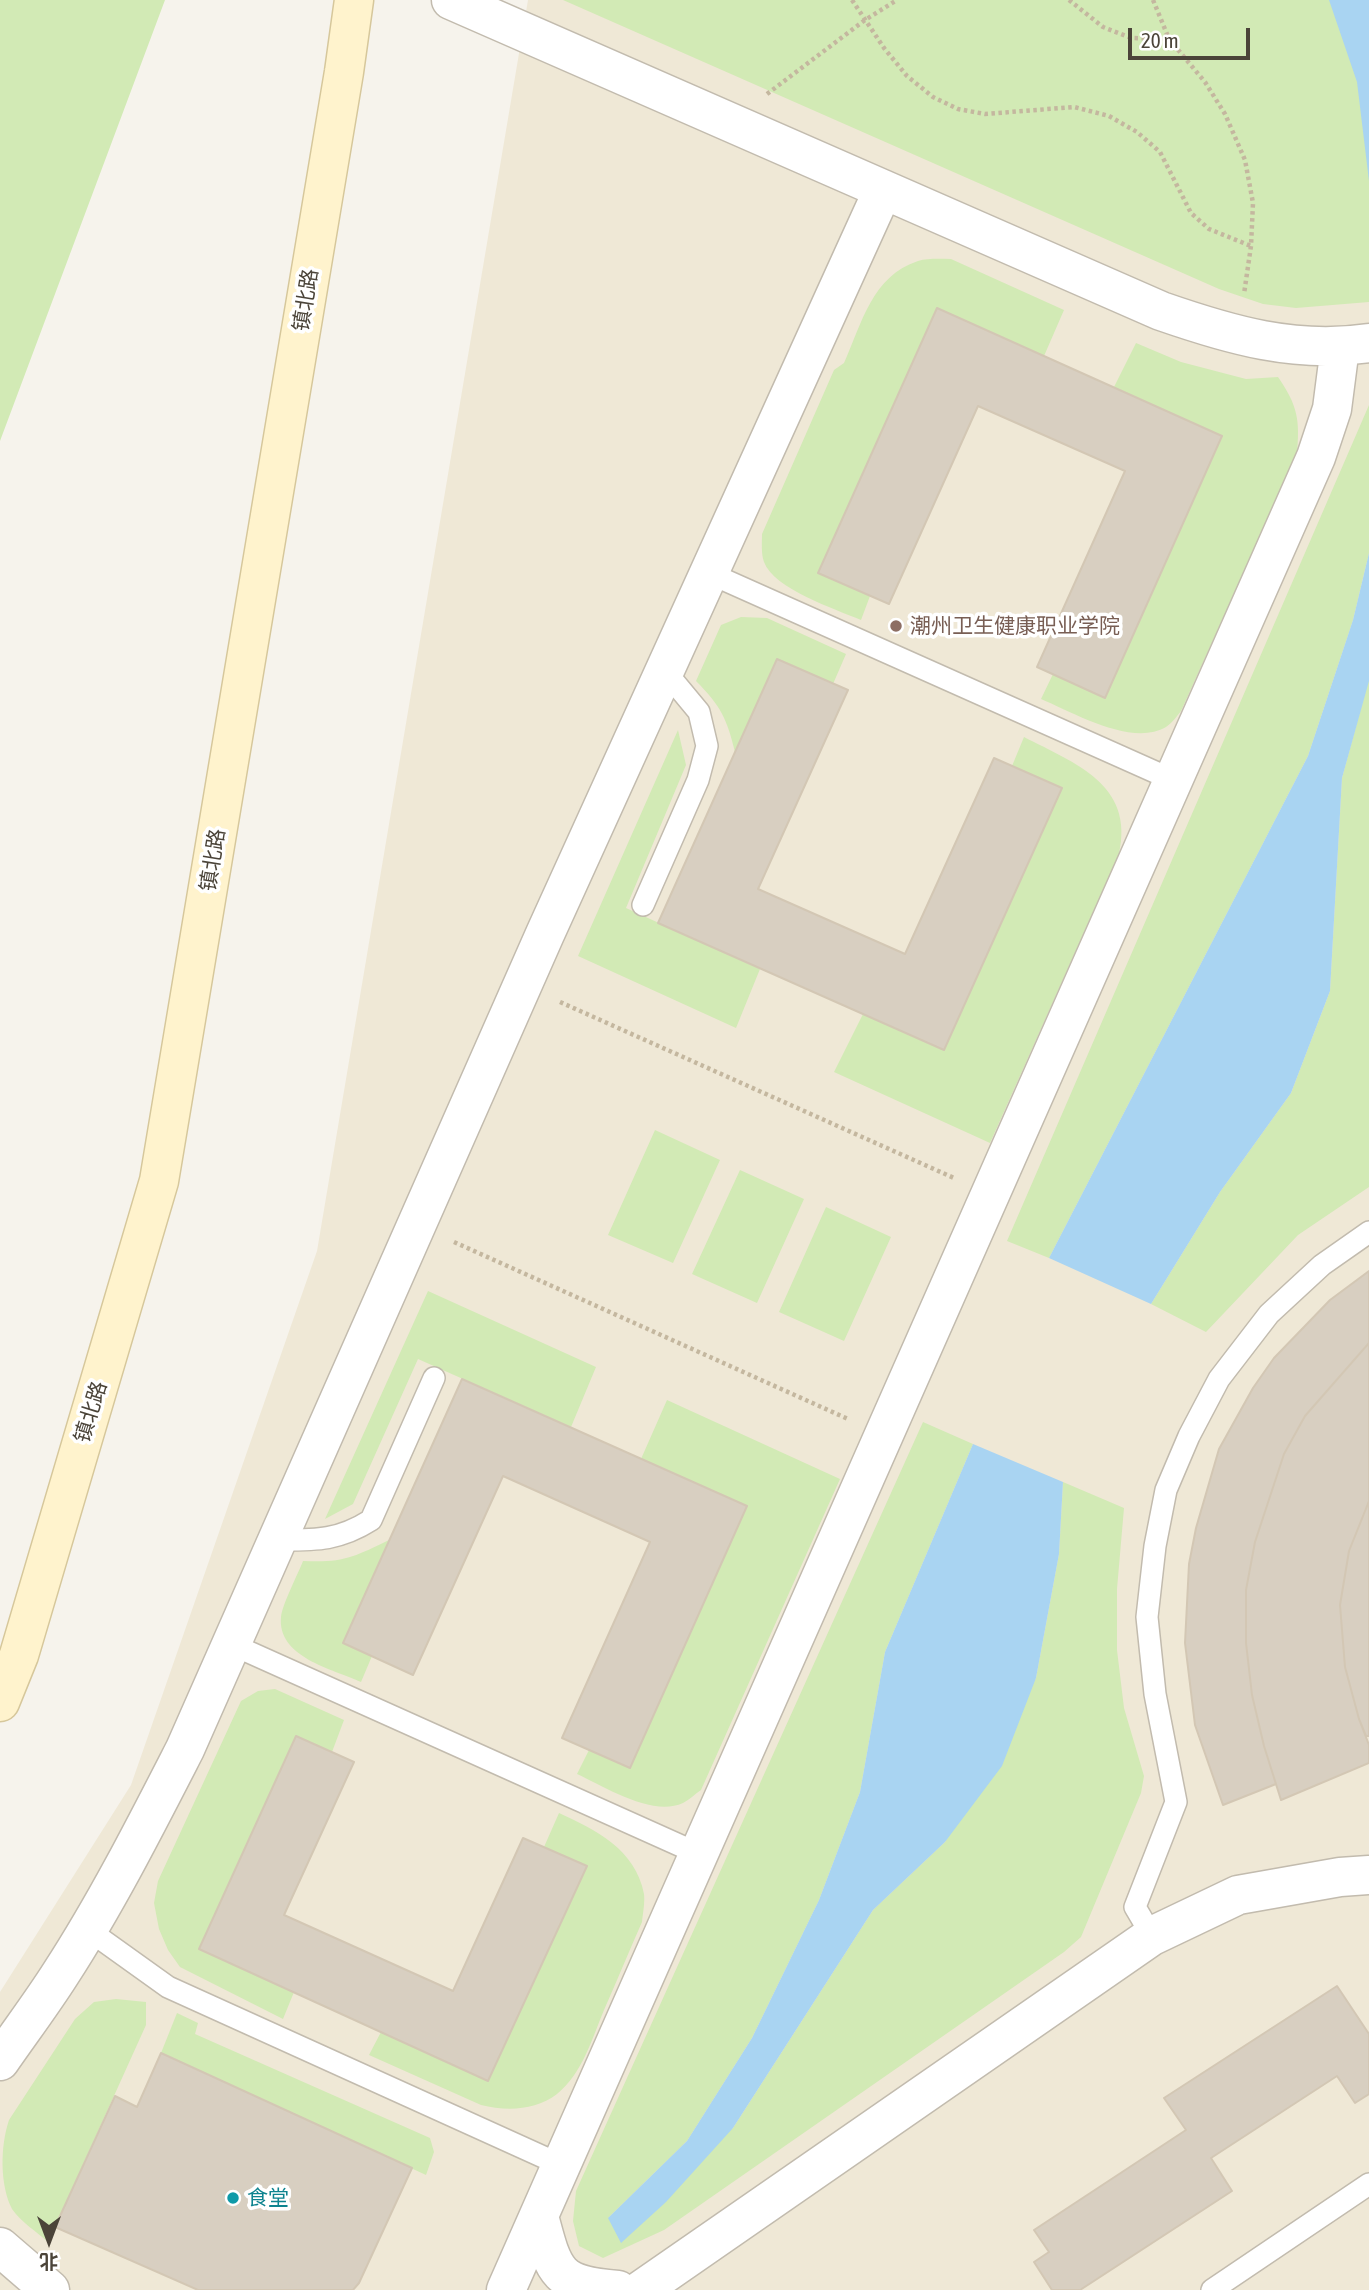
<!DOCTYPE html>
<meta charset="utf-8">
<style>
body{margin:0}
#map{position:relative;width:1369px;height:2290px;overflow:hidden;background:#f6f3ec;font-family:"Asap Condensed","Noto Sans SC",sans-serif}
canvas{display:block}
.north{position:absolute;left:14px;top:2206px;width:70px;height:70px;-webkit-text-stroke:5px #fff;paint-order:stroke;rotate:180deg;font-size:19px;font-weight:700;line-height:28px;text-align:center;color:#4b4439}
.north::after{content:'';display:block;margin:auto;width:24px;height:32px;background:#4b4439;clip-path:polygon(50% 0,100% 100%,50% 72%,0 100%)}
.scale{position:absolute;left:1128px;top:28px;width:122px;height:32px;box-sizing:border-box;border:4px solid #4b4439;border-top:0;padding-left:9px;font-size:21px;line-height:24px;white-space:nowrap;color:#4b4439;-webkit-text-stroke:5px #fff;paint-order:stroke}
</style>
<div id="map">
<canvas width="1369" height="2290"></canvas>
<div class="north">北</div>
<div class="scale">20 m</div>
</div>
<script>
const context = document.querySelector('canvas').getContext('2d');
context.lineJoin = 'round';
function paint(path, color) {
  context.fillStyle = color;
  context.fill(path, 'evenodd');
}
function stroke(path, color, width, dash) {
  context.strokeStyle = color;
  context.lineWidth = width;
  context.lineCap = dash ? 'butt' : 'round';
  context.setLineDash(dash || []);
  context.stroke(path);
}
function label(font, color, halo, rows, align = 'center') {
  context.font = font + ' "Asap Condensed","Noto Sans SC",sans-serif';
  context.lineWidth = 7;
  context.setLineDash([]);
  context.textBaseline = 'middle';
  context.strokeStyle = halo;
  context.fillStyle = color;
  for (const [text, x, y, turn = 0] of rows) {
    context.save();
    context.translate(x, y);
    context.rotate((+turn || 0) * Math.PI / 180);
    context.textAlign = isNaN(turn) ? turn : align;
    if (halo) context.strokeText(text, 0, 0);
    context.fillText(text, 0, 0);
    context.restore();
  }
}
paint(new Path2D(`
 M528,0H1369V2290H0V1992L131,1785L317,1251Z`), '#efe8d6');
paint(new Path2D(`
 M0,0H165L0,441Z
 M563,0H1369V302L1296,308L1263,304L1219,289Z
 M951,259L1064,310L1044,356L937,309L819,573L870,596L861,620C835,609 774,589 764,562C761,554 762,542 762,534L834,370L844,363C862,323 872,276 918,261C928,258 941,259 951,259Z
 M1136,343L1181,362L1246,379L1278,377C1298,406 1300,420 1297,454L1181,711C1177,716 1172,723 1166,727C1132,747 1074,713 1041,699L1053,674L1105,697L1222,436L1114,387Z
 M1369,405V553L1353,620L1308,756L1049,1258L1007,1241Z
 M741,617L767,618L846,654L833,684L735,752C727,719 721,706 696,681L721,625Z
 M1369,678V1187L1298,1235L1206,1332L1151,1304L1220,1192L1291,1093L1330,991L1342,778Z
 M678,730L686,765L626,908L760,969L736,1028L578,956Z
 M1024,737C1074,763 1135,784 1119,854L990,1143L834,1072L863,1014L943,1050L1062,788L1012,766Z
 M655,1130L720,1160L673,1263L608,1235Z
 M740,1170L804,1199L757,1303L692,1274Z
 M826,1207L891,1237L844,1341L779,1312Z
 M428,1291L596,1367L571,1427L418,1359L353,1504L325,1519Z
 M667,1400L840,1479L701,1790C695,1794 689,1800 683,1803C652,1817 605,1787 577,1774L589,1750L630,1767L747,1506L641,1459Z
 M923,1422L973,1444L885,1652L860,1792L819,1900L752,2038L687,2141L608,2218L733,2128L873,1910L945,1842L1036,1678L1059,1554L1063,1482L1124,1508L1117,1589V1650L1124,1708L1144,1776L1141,1793L1081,1937L1064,1952L664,2230L603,2258L579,2246L573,2221L576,2191Z
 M389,1540L343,1643L372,1656L361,1682C332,1669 277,1657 281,1617C282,1605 298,1574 303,1561C343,1563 354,1557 389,1540Z
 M275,1689L344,1720L332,1752L296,1737L199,1949L294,1992L283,2019L180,1967L168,1950L159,1929L154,1903L158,1881L241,1701L258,1691Z
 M559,1813C596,1830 635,1849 644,1894C645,1902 643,1913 642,1922C629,1951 617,1981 604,2010C592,2039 582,2074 557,2094C535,2111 506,2111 481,2105L369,2055L381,2032L488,2080L587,1867L544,1847Z
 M116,1999L146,2002V2025L48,2242C37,2232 21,2222 12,2209C0,2185 0,2147 9,2120L75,2019L94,2002Z
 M177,2013L198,2023L195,2034L430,2138L434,2152L426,2175L161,2053Z`), '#d2eab5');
paint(new Path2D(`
 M1329,0H1369V181L1357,82Z
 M1369,553V681L1342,778L1330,991L1291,1093L1220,1192L1151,1304L1049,1258L1308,756L1353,620Z
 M973,1444L1063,1482L1059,1554L1036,1678L1002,1766L945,1842L873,1910L733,2128L666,2202L621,2243L608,2218L687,2141L752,2038L819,1900L860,1792L885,1652Z`), '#a9d4f2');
const building = new Path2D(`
 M937,308L1222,436L1105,698L1037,667L1125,471L978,406L889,604L818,573Z
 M777,659L848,690L758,889L905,954L994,758L1062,788L944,1050L658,923Z
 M1369,1271V1343L1305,1416L1284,1454L1255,1542L1246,1590V1643L1252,1695L1264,1746L1276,1784L1223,1805L1195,1725L1185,1643L1189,1564L1196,1528L1219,1449L1253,1388L1274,1358L1303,1328L1330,1300Z
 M1369,1343V1501L1349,1551L1340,1605L1345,1667L1359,1719L1369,1745V1763L1281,1800L1264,1746L1252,1695L1246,1643V1590L1255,1542L1284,1454L1305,1416Z
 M462,1379L747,1506L630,1768L562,1738L650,1542L503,1476L413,1675L343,1643Z
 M1369,1501V1736H1366L1359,1719L1345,1667L1340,1605L1349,1551Z
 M296,1736L354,1762L284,1915L453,1991L523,1838L587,1866L488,2081L199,1949Z
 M1337,1986L1369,2034V2094L1355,2103L1337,2076L1211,2158L1232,2191L1080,2290H1052L1034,2262L1049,2252L1034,2230L1186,2130L1164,2098Z
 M161,2053L412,2168L359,2283L353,2290H198L55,2227L115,2096L137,2107Z`);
paint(building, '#d8cfc1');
stroke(building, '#d3c7b4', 2);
const lane = new Path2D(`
 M709,573L1173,780
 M643,905L698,780L707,746L699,712L665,671
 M278,1540C315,1540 338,1541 371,1520L434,1378
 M231,1644L699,1854
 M87,1929L168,1987L561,2165
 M1152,1936L1135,1907L1176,1802L1155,1694L1147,1617L1155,1546L1166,1490L1189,1436L1219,1379L1269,1314L1322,1265L1369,1232
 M1212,2290L1369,2184`);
const street = new Path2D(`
 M451,0L1161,311C1230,335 1295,354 1369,343
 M0,2061C20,2032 42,2003 61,1973C107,1902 146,1825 185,1749L545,934L883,190
 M539,2216C554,2273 556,2285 618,2290
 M0,2247L50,2290
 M506,2290L1316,457L1332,409L1340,347
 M641,2290L1152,1936L1238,1895L1340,1877L1369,1875`);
const secondary = new Path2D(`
 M0,1702L19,1655L159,1181L344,72L354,0`);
stroke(lane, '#c2bbae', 24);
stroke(street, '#c2bbae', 41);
stroke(secondary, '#d6c79b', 41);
stroke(new Path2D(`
 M852,0L884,48L907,76L933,97L958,109L985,114L1074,107L1109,116L1137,132L1160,152L1191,213L1209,229L1251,246
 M1069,0L1103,27L1131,38L1169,39
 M1153,0L1169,39L1205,82L1225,114L1245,160L1253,203L1251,246L1244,294
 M767,94L865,20L897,0
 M560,1002L954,1178
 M454,1242L848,1419`), '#c4b79f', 4.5, [3.5, 3.5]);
stroke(lane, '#fff', 21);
stroke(street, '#fff', 38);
stroke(secondary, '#fff3cd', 38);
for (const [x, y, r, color] of [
 [896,626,7,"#8d6e63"],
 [233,2198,7,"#0f9aa8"]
]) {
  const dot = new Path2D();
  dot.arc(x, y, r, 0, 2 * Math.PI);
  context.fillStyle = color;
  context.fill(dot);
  stroke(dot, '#fff', 2.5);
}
label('21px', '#4b4439', '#fff', [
 ["镇北路",306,300,-81],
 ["镇北路",213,860,-81],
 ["镇北路",91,1412,-73]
]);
label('21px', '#785e54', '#fff', [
 ["潮州卫生健康职业学院",910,626]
], 'left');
label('21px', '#0d838f', '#fff', [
 ["食堂",247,2198]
], 'left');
</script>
